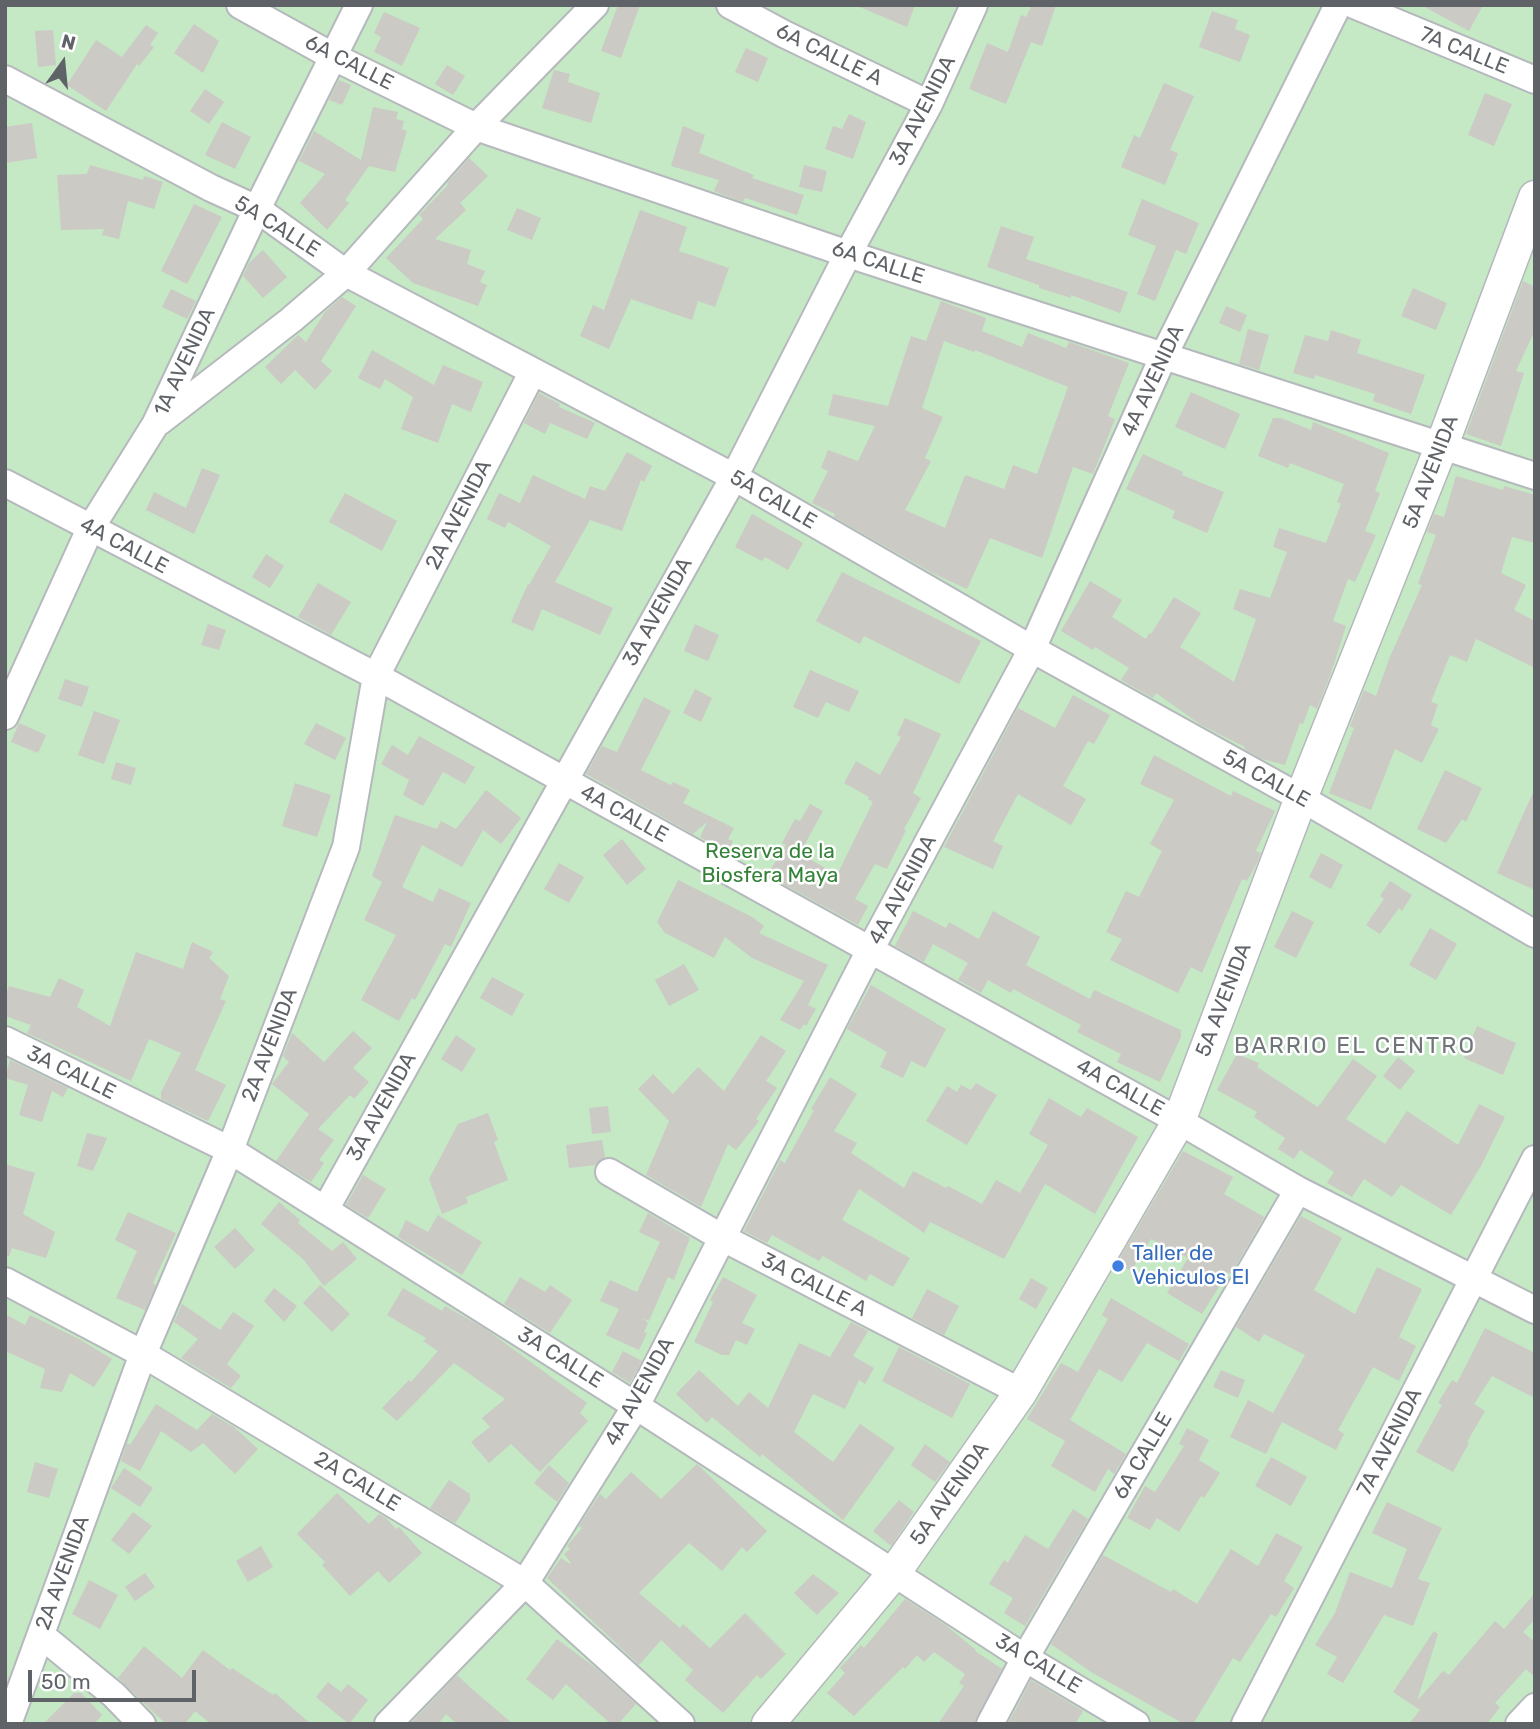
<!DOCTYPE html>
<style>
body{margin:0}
#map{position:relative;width:1540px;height:1729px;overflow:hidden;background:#f1efe8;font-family:Rubik,sans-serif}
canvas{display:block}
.frame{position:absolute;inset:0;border:7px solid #5f6368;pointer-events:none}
.north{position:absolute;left:28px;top:28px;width:70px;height:70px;-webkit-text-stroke:5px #fff;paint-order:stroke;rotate:15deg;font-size:19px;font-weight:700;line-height:28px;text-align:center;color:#5f6368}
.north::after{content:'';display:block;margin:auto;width:24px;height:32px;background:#5f6368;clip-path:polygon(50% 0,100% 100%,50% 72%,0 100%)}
.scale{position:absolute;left:28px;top:1670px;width:168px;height:32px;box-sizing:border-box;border:4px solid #5f6368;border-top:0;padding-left:9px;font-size:21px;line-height:24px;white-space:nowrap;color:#5f6368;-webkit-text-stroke:5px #fff;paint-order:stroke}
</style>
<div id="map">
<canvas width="1540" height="1729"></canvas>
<div class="frame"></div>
<div class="north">N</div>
<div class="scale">50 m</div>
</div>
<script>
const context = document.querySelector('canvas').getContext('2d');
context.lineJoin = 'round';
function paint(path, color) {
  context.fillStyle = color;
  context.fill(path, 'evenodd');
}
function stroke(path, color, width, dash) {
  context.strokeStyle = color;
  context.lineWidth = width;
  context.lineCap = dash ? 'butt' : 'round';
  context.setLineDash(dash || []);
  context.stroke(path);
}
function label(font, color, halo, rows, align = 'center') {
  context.font = font + ' Rubik,sans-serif';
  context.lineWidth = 5;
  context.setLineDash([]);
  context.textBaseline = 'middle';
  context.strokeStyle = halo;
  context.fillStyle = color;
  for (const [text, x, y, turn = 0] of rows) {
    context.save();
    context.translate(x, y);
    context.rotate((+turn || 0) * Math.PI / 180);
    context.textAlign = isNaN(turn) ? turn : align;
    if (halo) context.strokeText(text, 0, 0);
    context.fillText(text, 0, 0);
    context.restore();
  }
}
paint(new Path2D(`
 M5,5H1535V1724H5Z`), '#c5e8c5');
paint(new Path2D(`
 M618,5H640L621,58L601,51Z
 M855,5H915L907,27Z
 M1032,5H1056L1042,46L1031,42L1006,104L969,89L987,43L1008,52L1021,15L1026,17Z
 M1421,5H1483L1469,31Z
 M1212,11L1238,20L1235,29L1250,35L1240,62L1199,47Z
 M384,12L420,28L402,66L374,52L381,37L374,33Z
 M194,24L219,41L203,73L174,53Z
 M146,25L158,33L150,45L154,47L139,66L137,64L106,111L67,85L96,40L122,57Z
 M53,30L56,65L38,67L35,31Z
 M746,48L768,58L758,82L735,72Z
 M447,65L465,76L453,95L435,84Z
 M554,70L570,74L568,82L600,93L591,123L542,108Z
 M339,80L351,85L342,105L329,100Z
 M1164,83L1194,96L1170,150L1178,153L1165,185L1121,167L1134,135L1140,138Z
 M205,89L224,102L209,124L190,111Z
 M1485,93L1512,104L1494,146L1468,135Z
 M373,107L398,112L396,119L404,121L402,129L407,131L395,172L369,166L345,200L349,203L327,230L300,203L325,174L299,161L314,131L361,160Z
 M849,114L866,122L853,159L825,149L833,126L842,129Z
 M222,122L251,137L235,169L205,155Z
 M32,123L37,158L5,163V127Z
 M683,126L705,135L699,153L754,175L752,178L804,195L797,215L745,198L743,202L721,194L714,191L719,180L671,166Z
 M469,158L488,176L460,203L466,210L435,239L471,250L467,264L485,271L480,282L487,285L478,306L413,283L386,258L423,219L419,215L448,185L447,183Z
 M90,165L143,180L144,176L163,182L154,209L128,201L119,239L102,235L104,229L61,230L57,175L87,174Z
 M804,165L827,171L822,192L799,187Z
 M1142,199L1199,223L1186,254L1176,250L1155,301L1137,294L1156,246L1128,235Z
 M194,204L222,217L187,284L161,271Z
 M517,208L541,218L532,240L507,230Z
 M640,210L687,227L679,251L729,268L715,307L698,301L692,320L631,299L609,349L580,336L593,305L604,310Z
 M1001,226L1034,237L1026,259L1128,292L1120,313L1071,295V298L1039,288V285L987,267Z
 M263,250L287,277L263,298L243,276L249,263Z
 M1523,281L1535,287V330L1516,371L1524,373L1501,446L1466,434Z
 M1413,288L1447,303L1436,330L1401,316Z
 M171,289L196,301L187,319L162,307Z
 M342,297L356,306L321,361L332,371L315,390L295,370L281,384L265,367L298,335L306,342L325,312Z
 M941,301L986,318L982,331L1022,347L1028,333L1066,348L1069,342L1129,363L1108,416L1115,419L1093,474L1073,467L1042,558L990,538L967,589L934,574L834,517L835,514L812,503L828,471L821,468L828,450L858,461L875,426L828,415L833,394L888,406L911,336L926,341ZM944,341L974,352L975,350L1068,387L1037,474L1013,465L1004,489L965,475L945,528L905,510L931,461L925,458L943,417L922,408Z
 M1226,306L1247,315L1240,332L1219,323Z
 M1248,329L1269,335L1259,370L1239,364Z
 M1331,330L1361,340L1357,353L1425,375L1411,414L1373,401L1375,394L1315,375L1314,379L1293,373L1305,335L1328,341Z
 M372,350L434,385L443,365L483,382L471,412L452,404L438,443L401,429L413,397L385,379L380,389L358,378Z
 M1191,392L1240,414L1225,449L1175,427Z
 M539,393L560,404L559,407L595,423L587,439L550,423L545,434L524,423Z
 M1273,418H1281L1311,430L1313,422L1389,453L1375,491L1380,493L1365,531L1376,535L1355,582L1348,579L1333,621L1346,626L1331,673L1317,709L1310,705L1303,724L1300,723L1285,765L1262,759L1244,749L1245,747L1201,725L1156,693L1153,698L1121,680L1129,668L1095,647L1093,650L1061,631L1090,581L1122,600L1112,617L1146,639L1149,633L1151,634L1174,597L1201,613L1180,647L1234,682L1256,619L1233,609L1240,589L1270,598L1287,552L1273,547L1279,528L1326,543L1341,504L1337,502L1344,484L1290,463L1288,468L1258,456Z
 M627,452L652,466L644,482L641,480L622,531L590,520L555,582L613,608L600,635L542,609L533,631L511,622L528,584L529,585L551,546L508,522L505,528L487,519L499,493L520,503L533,475L585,499L590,486L605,491Z
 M1143,454L1183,472L1182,475L1224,492L1207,533L1172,518L1175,511L1126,489Z
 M202,468L220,475L194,534L146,510L154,492L186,508Z
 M1456,476L1503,490L1504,486L1535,495V543L1512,537L1501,573L1526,585L1514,610L1535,621V668L1476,639L1467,662L1450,655L1431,702L1438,704L1431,725L1439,729L1422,763L1395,749L1371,810L1329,793L1354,728L1350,726L1364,690L1376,696L1389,659L1422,585L1418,584L1436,535L1427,532L1434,514L1444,517Z
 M345,493L397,521L382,551L329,522Z
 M752,514L803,543L788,570L765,557L762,561L735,547Z
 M266,554L284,566L270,588L252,577Z
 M842,572L981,641L959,684L864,636L860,644L816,621Z
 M318,583L351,602L331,635L298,617Z
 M208,624L226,630L219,650L201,645Z
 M695,624L719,635L708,661L684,651Z
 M810,670L859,691L849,712L826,702L818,718L793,707Z
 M65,679L89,687L82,707L58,699Z
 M695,689L712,698L701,722L683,713Z
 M1073,695L1110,715L1094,744L1088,741L1063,786L1086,799L1071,825L1018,794L993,841L1003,846L993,869L944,847L1018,708L1055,728Z
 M644,697L671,711L641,770L671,785L673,782L690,790L683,803L734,828L728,839L733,841L727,853L700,837L707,822L693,834L586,774L602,746L617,752Z
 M94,711L120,720L104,764L78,755Z
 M905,718L941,734L913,793L921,798L904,829L906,830L887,869L875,864L855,899L868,906L858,925L767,875L786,845L782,843L795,819L800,821L810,804L823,811L800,853L837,875L873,802L868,799L869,797L844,783L856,761L880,775L901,737L897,735Z
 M19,723L46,735L38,753L11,742Z
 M316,723L346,738L335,760L304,744Z
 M419,736L475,767L465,784L443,772L423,806L403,795L409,780L381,764L392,745L408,755Z
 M1154,755L1231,796L1233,791L1275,811L1256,851L1261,853L1256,865L1247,881L1242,879L1202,973L1191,967L1178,993L1110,960L1122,939L1106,932L1126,891L1139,897L1162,851L1150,844L1174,800L1140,784Z
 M116,762L136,768L131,785L111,779Z
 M1445,770L1482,788L1466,822L1462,819L1446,843L1417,829Z
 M295,783L331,795L317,837L282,826Z
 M1535,788V890L1497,873Z
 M486,790L521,818L501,844L483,830L462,867L422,845L402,887L433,902L439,888L471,903L451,947L445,944L415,1000L412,998L399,1021L361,1000L396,935L364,920L382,882L372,876L395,815L437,829L441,821L456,829Z
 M622,839L646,869L627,885L603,855Z
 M1321,853L1343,865L1331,889L1309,877Z
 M559,863L584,877L569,903L544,889Z
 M678,880L752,917L764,926L759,933L828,965L808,1005L816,1009L806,1026L804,1024L800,1030L780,1020L804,981L752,958L725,937L714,958L665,933L657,922Z
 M1390,881L1412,895L1402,911L1399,908L1380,934L1366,925L1384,899L1380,896Z
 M913,911L946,928L949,922L979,939L993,911L1040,937L1026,965L1090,999L1094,990L1181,1030V1037L1160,1082L1117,1062L1121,1054L1077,1032L1081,1025L1013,989L1011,993L988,980L981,993L958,980L968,963L933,944L924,962L895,946Z
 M1292,911L1314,922L1296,958L1274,947Z
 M1430,928L1457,944L1436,980L1409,965Z
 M192,942L213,952L209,958L229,976L220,999L226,1001L195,1070L226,1085L208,1121L161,1099V1092L181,1053L149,1039L131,1081L27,1033L31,1025L5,1016V998L9,986L50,997L59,978L84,990L77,1007L110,1026L136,952L183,969Z
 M684,964L699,990L669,1006L655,980Z
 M492,977L524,994L512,1016L480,998Z
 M871,985L946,1029L925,1068L911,1061L903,1078L880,1067L887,1052L847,1029Z
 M1477,1026L1516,1043L1503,1075L1464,1058Z
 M353,1031L372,1048L353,1068L369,1082L354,1099L350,1095L318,1129L334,1140L319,1160L324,1163L311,1182L276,1161L309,1114L272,1084L289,1062L283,1056L292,1033L324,1062Z
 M456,1035L476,1049L462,1072L441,1059Z
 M761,1035L786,1051L766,1081L777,1088L756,1119L759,1121L736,1150L728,1144L701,1207L646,1175L669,1121L638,1089L653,1074L673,1094L698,1067L724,1091Z
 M1237,1054L1259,1063L1257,1067L1318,1107L1353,1059L1377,1076L1346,1119L1385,1144L1407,1111L1458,1145L1479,1104L1505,1117L1481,1166L1451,1215L1401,1185L1392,1197L1364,1179L1352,1197L1327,1183L1334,1172L1300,1150L1294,1159L1278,1149L1285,1138L1254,1117L1257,1112L1217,1090Z
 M1398,1057L1415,1071L1400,1090L1383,1076Z
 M10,1060L68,1088L63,1097L52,1091L42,1122L19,1115L28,1085L5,1078Z
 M830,1077L857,1094L834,1131L857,1143L851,1153L904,1188L913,1171L946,1188L948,1186L982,1204L996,1180L1020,1193L1048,1145L1029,1134L1049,1098L1081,1117L1087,1108L1138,1137L1095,1214L1045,1184L1004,1259L930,1222L924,1233L859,1189L842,1220L910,1258L893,1287L870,1274L866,1281L823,1256L819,1261L772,1235L767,1243L744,1231L779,1163L780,1160L785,1163L814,1110L811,1109Z
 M976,1083L997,1095L967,1145L926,1121L947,1086L957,1092L961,1085L971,1090Z
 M608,1106L611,1132L592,1134L589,1108Z
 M488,1113L498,1140L494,1142L508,1180L466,1197L468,1203L442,1214L429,1179L458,1124Z
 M87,1133L107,1138L93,1171L77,1166Z
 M602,1140L605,1157L595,1165L569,1168L566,1145Z
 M1183,1151L1233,1177L1224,1194L1264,1217L1231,1274L1228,1272L1202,1314L1167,1293L1188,1258L1151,1239L1131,1271L1117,1263Z
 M5,1164L35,1173L23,1214L55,1232L46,1258L12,1248L9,1256H5Z
 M363,1175L386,1189L368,1218L346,1205Z
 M279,1202L300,1220L298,1223L332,1251L343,1242L357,1259L324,1286L303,1259L261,1224Z
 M128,1212L176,1233L153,1283L156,1285L145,1310L116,1298L137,1251L115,1240Z
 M648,1213L690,1238L674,1280L668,1277L649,1321L643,1318L648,1323L644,1332L647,1333L639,1350L606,1335L619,1309L600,1301L610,1280L637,1292L660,1242L639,1232Z
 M438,1215L482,1242L462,1275L398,1237L406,1220L428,1232Z
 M1301,1216L1342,1238L1314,1290L1355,1314L1377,1267L1422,1289L1399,1337L1416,1346L1399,1381L1373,1367L1338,1430L1344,1434L1336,1450L1282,1422L1266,1454L1230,1437L1248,1400L1273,1413L1305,1355L1264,1334L1259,1342L1236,1327Z
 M235,1228L255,1250L235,1269L214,1247Z
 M520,1277L545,1292L550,1285L572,1300L550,1333L504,1304Z
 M723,1277L757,1295L742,1323L755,1329L747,1345L736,1340L729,1355H722L694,1342L713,1302L710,1300Z
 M1031,1278L1048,1288L1036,1309L1019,1299Z
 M320,1285L350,1314L332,1332L303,1303Z
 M274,1288L297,1306L284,1322L264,1301Z
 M403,1288L442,1311L445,1306L484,1328L587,1403L580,1413L588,1421L540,1472L511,1444L489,1463L471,1442L490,1427L482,1418L505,1399L454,1363L397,1421L382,1408L409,1380L411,1382L438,1351L423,1341L426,1338L387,1315Z
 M927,1289L959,1306L944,1335L912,1318Z
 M1111,1298L1189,1344L1179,1361L1147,1343L1122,1382L1099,1369L1070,1420L1126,1454L1114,1474L1108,1469L1095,1492L1051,1466L1065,1441L1027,1419L1061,1363L1078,1372L1108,1319L1102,1315Z
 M182,1304L220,1330L233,1312L254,1326L227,1364L241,1376L231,1388L181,1358L198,1339L174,1322Z
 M5,1314L25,1325L30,1315L79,1339L112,1359L94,1387L70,1373L62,1392L40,1388L45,1369L5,1351Z
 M851,1322L868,1331L853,1356L874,1368L865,1384L859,1380L845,1409L813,1394L794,1432L833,1462L860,1424L895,1448L843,1520L762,1454L760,1457L712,1417L707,1423L676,1394L699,1370L738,1406L749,1392L768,1408L799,1343L830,1357Z
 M1485,1328L1535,1353V1398L1492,1376L1474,1404L1485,1411L1467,1442L1469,1443L1453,1472L1416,1452L1442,1405L1438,1403L1452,1380L1457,1383Z
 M899,1347L970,1384L952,1418L882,1381Z
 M623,1351L642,1361L630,1383L612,1372Z
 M1221,1370L1245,1380L1238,1398L1213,1387Z
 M156,1404L197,1430L212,1414L234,1427L258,1449L235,1474L203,1443L191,1452L161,1431L140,1471L121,1461L127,1443L130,1445Z
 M1187,1428L1209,1440L1199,1460L1220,1473L1204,1498L1201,1496L1179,1532L1157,1518L1150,1530L1127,1518L1145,1486L1155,1492L1184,1446L1179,1444Z
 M925,1444L950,1462L935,1482L911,1465Z
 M1271,1457L1307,1477L1291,1506L1255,1486Z
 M35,1462L58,1469L49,1498L27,1492Z
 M697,1464L767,1531L747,1552L742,1547L722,1571L689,1543L639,1593L680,1628L683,1624L710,1648L745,1613L786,1654L761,1679L757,1675L723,1713L685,1680L693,1670L661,1640L639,1665L547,1578L561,1558L570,1564L571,1563L564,1554L570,1549L567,1546L582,1528L579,1526L600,1494L606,1499L631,1472L661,1499Z
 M549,1465L569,1483L557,1502L534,1483Z
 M124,1468L153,1488L140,1507L111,1488Z
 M449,1480L470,1494V1501L455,1523L430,1508Z
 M337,1493L369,1524L379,1514L386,1518L396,1529L399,1527L422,1553L389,1583L378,1571L350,1596L322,1565L325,1562L297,1534Z
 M899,1500L914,1512L891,1546L873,1531Z
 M1387,1502L1442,1528L1418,1579L1430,1583L1413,1626L1384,1615L1343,1683L1327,1674L1337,1657L1315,1645L1335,1613L1350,1572L1392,1588L1407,1549L1372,1533Z
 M1073,1509L1088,1519L1025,1626L1004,1613L1013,1598L989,1584L1004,1560L1008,1563L1025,1535L1048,1549Z
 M133,1512L152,1526L129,1554L111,1540Z
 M1276,1533L1303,1547L1284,1581L1294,1588L1276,1617L1271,1614L1240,1662L1233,1658L1193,1724H1184L1091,1672L1051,1644L1103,1555L1171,1592L1173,1589L1197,1604L1231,1549L1258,1566Z
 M261,1546L273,1567L248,1582L236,1561Z
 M145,1573L155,1587L135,1601L125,1587Z
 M813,1574L839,1593L817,1615L794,1593Z
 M89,1580L118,1595L100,1629L72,1614Z
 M1535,1593V1619L1523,1632L1535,1642V1677L1526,1669L1495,1703L1500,1707L1487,1724H1409L1420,1710L1393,1692L1434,1631L1438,1634L1417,1701L1443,1671L1449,1675L1495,1621L1504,1629Z
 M905,1599L944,1624L976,1650L975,1651L1002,1669L974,1724H938L964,1686L959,1683L965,1674L934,1652L924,1662L917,1655L905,1669L903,1667L854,1716L827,1693L845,1673L840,1668L861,1645L864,1648Z
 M557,1639L597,1669L636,1704L618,1724H611L566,1684L553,1700L526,1679Z
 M144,1646L182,1678L203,1650L230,1670L232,1668L273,1695L275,1693L311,1724H211L195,1711L185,1724H166L118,1678Z
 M457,1675L472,1689L513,1724H457L446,1714L438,1724H410Z
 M1031,1680L1083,1711L1075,1724H1008Z
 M328,1682L341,1692L348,1684L368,1700L349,1724L316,1697Z
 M74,1693H81L102,1715L94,1724H43Z`), '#cccac5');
const minor = new Path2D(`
 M240,5L334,57L476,127L848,254L1535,476
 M730,5L784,34L929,104
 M1354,5L1535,80
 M5,79L211,188L257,209L346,273L734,477L1032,649L1301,798L1535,934
 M159,422L291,320L346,273L476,127L595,5
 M5,483L376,676L1179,1121L1298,1190L1535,1310
 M5,716L90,529L155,425L257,209L359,5
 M5,1040L230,1150L636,1406L1025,1658L1136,1724
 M609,1172L721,1237L1021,1392
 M325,1210L734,477L848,254L929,104L974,5
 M5,1281L143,1354L525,1583L681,1724
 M41,1635L114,1695L142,1724
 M8,1724L143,1354L230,1150L346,847L376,676L532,373
 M388,1724L525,1583L636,1406L870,950L1032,649L1164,355L1338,5
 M990,1724L1025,1658L1298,1190
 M1245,1724L1535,1159
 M1519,1724L1535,1707`);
const tertiary = new Path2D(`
 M768,1724L894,1573L1021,1392L1179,1121L1301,798L1442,445L1535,197`);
stroke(minor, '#b5b8bc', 30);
stroke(tertiary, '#b5b8bc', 35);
stroke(minor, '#fff', 26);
stroke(tertiary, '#fff', 32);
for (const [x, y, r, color] of [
 [1118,1266,7,"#3f7fe0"]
]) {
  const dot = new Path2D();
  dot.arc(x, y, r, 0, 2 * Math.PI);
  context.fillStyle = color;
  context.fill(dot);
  stroke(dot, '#fff', 2.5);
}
label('21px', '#5f6368', '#fff', [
 ["7A CALLE",1464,51,22],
 ["6A CALLE A",829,55,26],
 ["6A CALLE",349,63,27],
 ["3A AVENIDA",923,111,-63],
 ["5A CALLE",277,227,32],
 ["6A CALLE",878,263,18],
 ["1A AVENIDA",185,362,-65],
 ["4A AVENIDA",1153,381,-65],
 ["5A AVENIDA",1431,472,-69],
 ["5A CALLE",773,500,30],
 ["2A AVENIDA",459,515,-63],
 ["4A CALLE",124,546,28],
 ["3A AVENIDA",658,612,-61],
 ["5A CALLE",1266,779,29],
 ["4A CALLE",624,814,29],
 ["4A AVENIDA",903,890,-62],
 ["5A AVENIDA",1224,1000,-69],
 ["2A AVENIDA",270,1045,-69],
 ["3A CALLE",71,1073,26],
 ["4A CALLE",1120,1088,29],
 ["3A AVENIDA",382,1107,-61],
 ["3A CALLE A",814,1285,27],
 ["3A CALLE",560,1358,32],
 ["4A AVENIDA",640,1392,-61],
 ["7A AVENIDA",1390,1442,-63],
 ["6A CALLE",1143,1456,-60],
 ["2A CALLE",357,1482,31],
 ["5A AVENIDA",950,1494,-55],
 ["2A AVENIDA",63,1573,-70],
 ["3A CALLE",1038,1664,31]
]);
label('21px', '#348238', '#fff', [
 ["Reserva de la",770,852],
 ["Biosfera Maya",770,876]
]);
label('21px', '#366cbe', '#fff', [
 ["Taller de",1132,1254],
 ["Vehiculos El",1132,1278]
], 'left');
context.letterSpacing = '2px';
label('23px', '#70757a', '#fff', [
 ["BARRIO EL CENTRO",1355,1046]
]);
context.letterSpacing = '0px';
</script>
